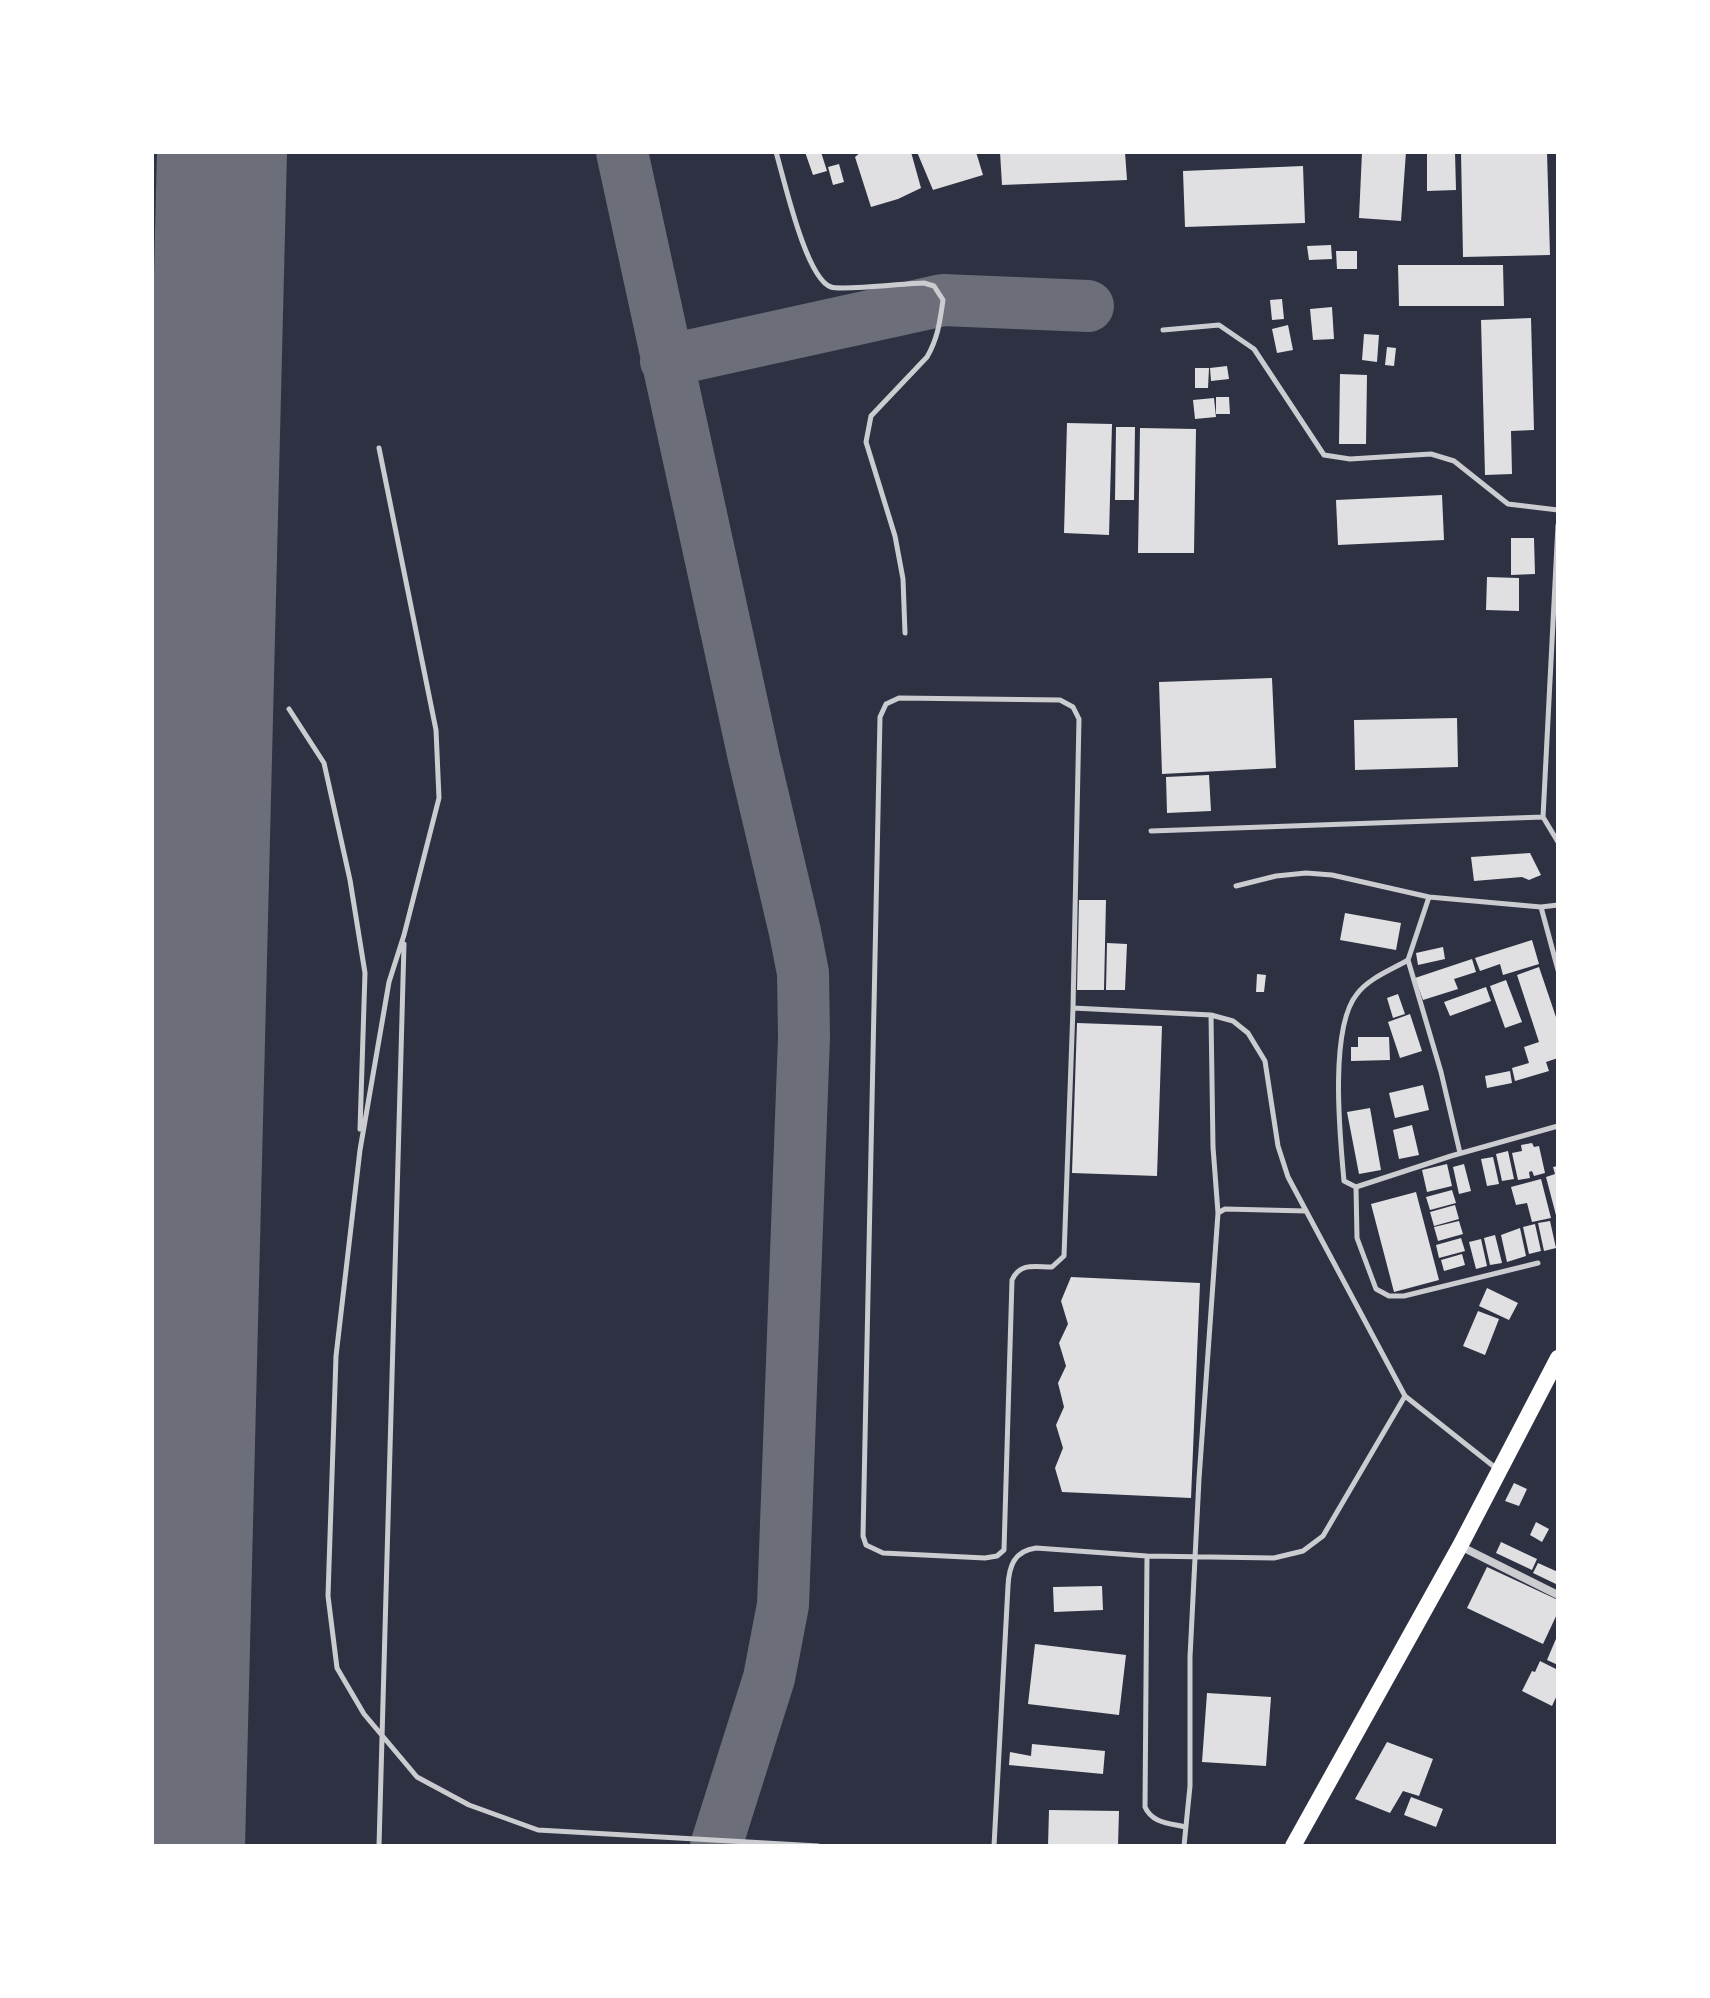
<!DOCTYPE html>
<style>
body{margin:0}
#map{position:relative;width:1710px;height:1998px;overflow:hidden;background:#2d3142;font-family:"Titillium Web",sans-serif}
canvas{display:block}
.frame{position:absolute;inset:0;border:154px solid #fff;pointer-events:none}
</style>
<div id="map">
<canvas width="1710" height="1998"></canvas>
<div class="frame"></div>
</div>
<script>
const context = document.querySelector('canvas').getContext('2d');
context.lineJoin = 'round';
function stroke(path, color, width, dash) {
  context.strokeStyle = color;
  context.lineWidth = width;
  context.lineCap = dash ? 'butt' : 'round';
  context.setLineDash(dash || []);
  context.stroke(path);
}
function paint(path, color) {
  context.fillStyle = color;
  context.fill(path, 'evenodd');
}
stroke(new Path2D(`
 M622,152L754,758L795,932L803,973L804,1037L783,1605L769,1678L716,1846
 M666,361L943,300L1088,306`), '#6c6f7a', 52);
stroke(new Path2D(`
 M180,1846L222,152`), '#6c6f7a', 130);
paint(new Path2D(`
 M805,152H821L827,171L813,175Z
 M861,152H911L921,188L898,199L871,207L855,157Z
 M917,152H976L983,175L933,190Z
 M1000,152H1125L1127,180L1002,185Z
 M1362,152H1406L1401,221L1359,218Z
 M1427,152H1455L1456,190L1427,191Z
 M1461,152H1547L1550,255L1463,257Z
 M839,164L844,182L833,185L828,167Z
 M1303,166L1305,223L1185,227L1183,171Z
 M1331,245L1332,259L1309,260L1307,246Z
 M1336,251H1357V269H1337Z
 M1398,265H1503L1504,306H1399Z
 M1282,299L1284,319L1272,320L1270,300Z
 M1332,307L1334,339L1313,340L1310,309Z
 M1531,318L1534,430L1511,431L1512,474L1485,475L1481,320Z
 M1288,325L1293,350L1277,353L1272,329Z
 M1364,334L1379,335L1377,362L1362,360Z
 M1387,347L1396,348L1394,366L1385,365Z
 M1227,366L1229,379L1211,381L1210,368Z
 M1195,368H1209L1208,388H1195Z
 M1340,374L1367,375L1366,444H1339Z
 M1216,397H1229L1230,414H1216Z
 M1214,398L1216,417L1195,419L1193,400Z
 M1067,423L1112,424L1109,535L1064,533Z
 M1116,427H1135L1134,500H1115Z
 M1140,428L1196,429L1194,553H1138Z
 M1442,495L1444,540L1338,545L1336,500Z
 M1511,538H1534L1535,574L1511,575Z
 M1487,577L1519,578V611L1486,610Z
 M1272,678L1276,768L1162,774L1159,682Z
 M1457,718L1458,767L1355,770L1354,720Z
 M1209,775L1211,811L1167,813L1166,777Z
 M1530,853L1541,875L1529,880L1522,877L1474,881L1471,857Z
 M1079,900H1106L1104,990H1077Z
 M1345,913L1401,923L1396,950L1340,940Z
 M1532,940L1539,964L1503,975L1500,964L1480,971L1475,958Z
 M1107,943L1127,944L1125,990H1106Z
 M1443,947L1445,959L1418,965L1416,953Z
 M1472,959L1476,972L1454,979L1458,989L1423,1000L1415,978Z
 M1539,967L1558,1023V1058L1546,1062L1549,1071L1515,1081L1512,1068L1529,1063L1524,1047L1539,1042L1517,975Z
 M1257,974L1266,975L1264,992H1256Z
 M1506,980L1522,1022L1505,1028L1490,986Z
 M1486,987L1491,1001L1450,1016L1444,1002Z
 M1398,994L1405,1014L1393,1018L1387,998Z
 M1410,1014L1422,1051L1400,1058L1388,1022Z
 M1077,1023L1162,1026L1157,1176L1072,1173Z
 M1358,1037H1389L1390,1060L1351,1061V1047H1358Z
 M1510,1071L1512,1083L1487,1088L1485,1076Z
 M1423,1085L1429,1110L1395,1118L1389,1093Z
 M1370,1108L1381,1170L1359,1174L1347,1112Z
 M1412,1125L1419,1155L1399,1159L1393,1130Z
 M1532,1143L1534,1147L1539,1146L1545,1173L1534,1176L1532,1171L1529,1172L1530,1178L1518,1180L1512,1153L1522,1151L1521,1145Z
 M1508,1151L1514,1179L1502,1181L1496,1154Z
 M1493,1157L1499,1184L1487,1186L1481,1159Z
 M1447,1164L1452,1186L1427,1192L1422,1170Z
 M1464,1164L1471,1191L1459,1194L1453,1167Z
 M1558,1166V1219H1557L1546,1177L1555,1174L1553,1167Z
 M1541,1179L1551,1218L1532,1222L1527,1203L1516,1205L1511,1187Z
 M1452,1190L1456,1203L1430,1210L1426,1197Z
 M1416,1192L1439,1280L1394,1292L1371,1204Z
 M1455,1205L1459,1219L1434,1226L1430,1212Z
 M1459,1221L1463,1234L1438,1241L1434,1227Z
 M1550,1221L1556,1248L1544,1251L1538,1223Z
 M1535,1224L1541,1251L1529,1254L1523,1227Z
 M1520,1228L1526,1256L1507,1262L1501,1235Z
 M1495,1235L1502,1263L1490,1265L1484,1238Z
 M1461,1238L1465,1251L1439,1258L1436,1245Z
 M1481,1239L1487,1266L1476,1269L1469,1242Z
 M1462,1254L1465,1265L1444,1271L1441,1260Z
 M1071,1277L1200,1283L1191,1498L1062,1492L1055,1468L1063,1448L1056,1425L1064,1407L1058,1383L1066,1366L1059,1343L1068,1324L1061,1301Z
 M1487,1288L1518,1303L1509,1320L1479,1306Z
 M1478,1311L1499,1319L1485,1355L1463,1346Z
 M1514,1483L1527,1489L1519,1506L1505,1501Z
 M1536,1522L1549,1529L1542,1542L1530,1535Z
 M1501,1542L1537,1559L1532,1570L1496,1553Z
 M1538,1563L1558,1572V1585L1533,1573Z
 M1487,1567L1558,1600V1612L1543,1644L1467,1608Z
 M1102,1586L1103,1610L1054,1612L1053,1587Z
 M1558,1634V1665L1547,1660Z
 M1035,1644L1126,1655L1119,1715L1028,1704Z
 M1540,1661L1558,1670V1693L1552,1706L1522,1691L1532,1671L1535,1672Z
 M1207,1693L1271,1697L1266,1766L1202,1762Z
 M1387,1742L1433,1759L1419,1796L1403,1791L1390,1813L1355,1799Z
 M1032,1744L1105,1751L1103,1774L1009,1765L1010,1752L1031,1756Z
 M1411,1797L1443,1809L1436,1827L1404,1815Z
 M1049,1810L1119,1811L1118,1846H1048Z`), '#e0e0e3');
stroke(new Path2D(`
 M776,152C784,179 806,279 831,287C843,291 907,283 924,283L934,286L943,300C940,321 938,338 927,357L871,416L866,442L895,536L903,579L905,633
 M1163,330L1219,325L1254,349L1324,455L1350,459L1431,454L1454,461L1508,504L1558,510
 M379,448L436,730L439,798L404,935L389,982L360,1150L336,1356L328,1596L337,1668L364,1714L417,1777L469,1805L538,1830L818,1846
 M1558,525L1543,817L1558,842
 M289,709L324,763L350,880L365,973L360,1129
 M1151,831L1543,817
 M1236,886L1276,876L1306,873L1332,875L1429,897L1541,907L1558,905
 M1429,897L1408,960L1441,1072L1460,1153
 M1541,907L1558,970
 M1408,960C1391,970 1369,978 1357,994C1329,1028 1340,1137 1344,1181L1356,1187L1357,1238L1376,1289L1389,1296H1404L1538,1263
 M1073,1008L1079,719L1073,707L1060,700L899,698L886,704L880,717L863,1536L866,1545L883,1553L985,1558L997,1556L1004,1550L1012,1280C1020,1262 1035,1267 1052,1267L1064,1256L1073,1008L1211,1015L1233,1021L1248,1033L1265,1061L1278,1146L1288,1177L1405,1396L1497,1469
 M1356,1187L1451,1156L1558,1126
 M1218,1213L1225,1209L1306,1211
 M1147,1556L1145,1807C1152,1823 1169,1823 1185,1827
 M379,1846L404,944
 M994,1846L1008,1586C1009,1566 1014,1551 1036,1548L1147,1556L1274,1558L1303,1551L1323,1536L1405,1396
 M1184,1846L1190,1786V1657L1199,1479L1218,1213L1213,1147L1211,1015`), '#caccd0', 5);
stroke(new Path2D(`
 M1460,1546L1558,1595`), '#caccd0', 8);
stroke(new Path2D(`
 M1293,1846L1460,1546L1558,1358`), '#fff', 16);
</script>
